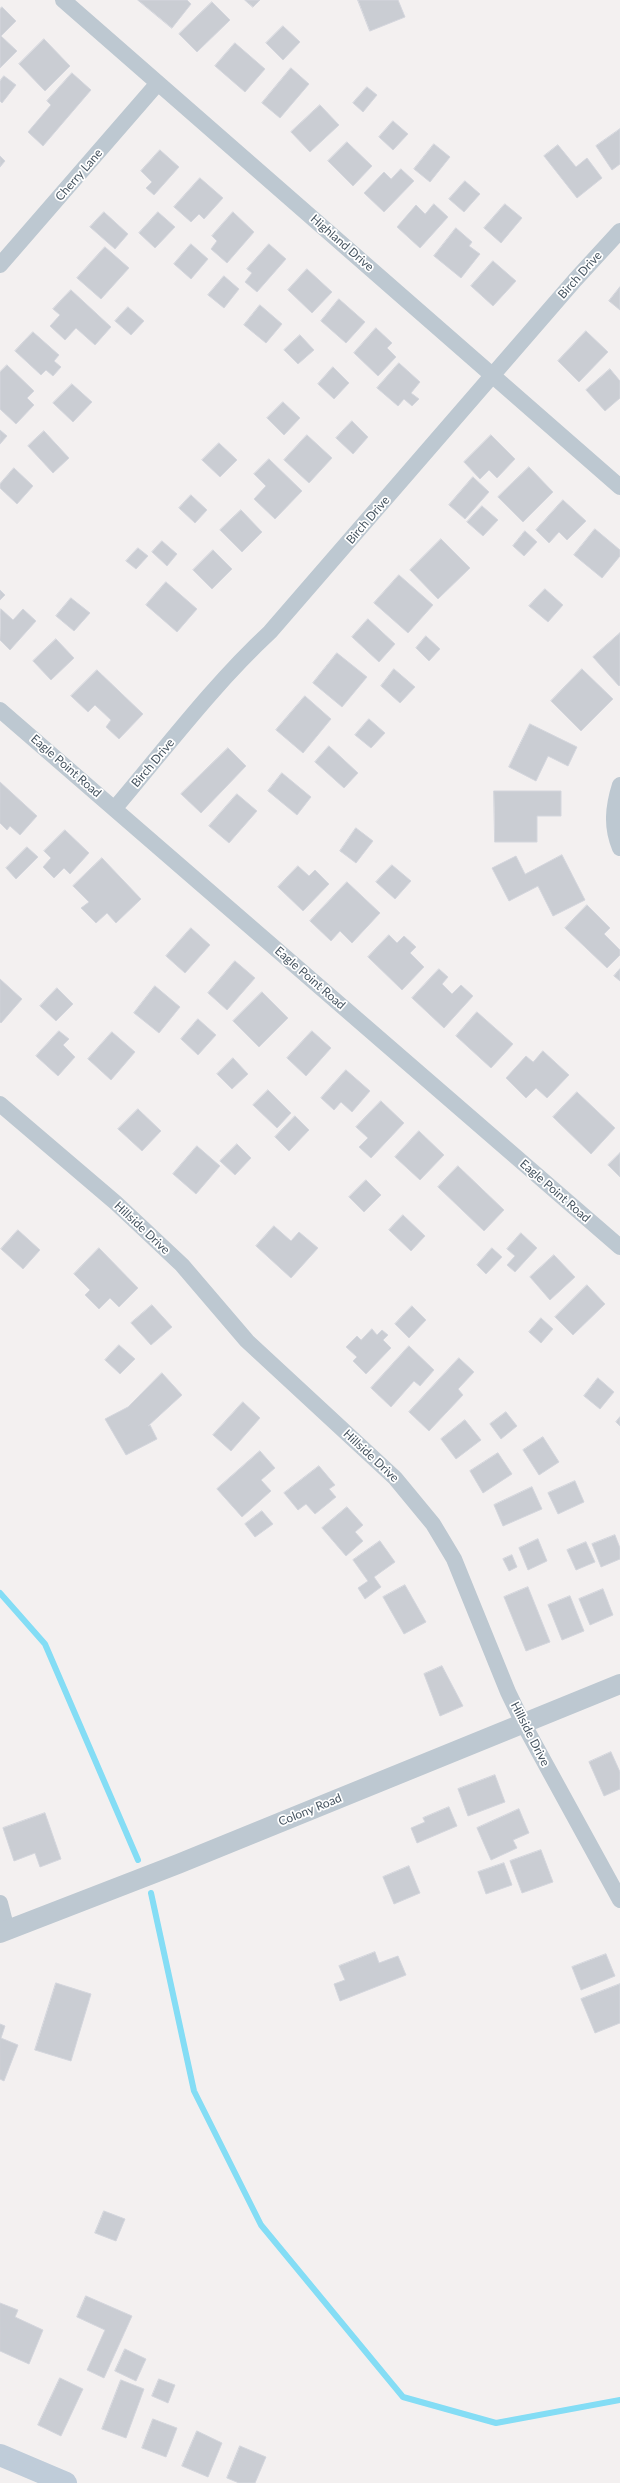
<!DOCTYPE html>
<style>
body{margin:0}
canvas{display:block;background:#f3f0f0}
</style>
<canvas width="620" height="2483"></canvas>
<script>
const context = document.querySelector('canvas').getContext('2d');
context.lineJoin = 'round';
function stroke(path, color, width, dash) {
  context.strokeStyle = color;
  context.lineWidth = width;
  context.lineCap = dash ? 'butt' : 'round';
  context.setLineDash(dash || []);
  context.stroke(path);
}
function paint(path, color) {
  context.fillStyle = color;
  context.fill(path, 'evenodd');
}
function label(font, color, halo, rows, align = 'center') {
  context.font = font + ' Lato,sans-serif';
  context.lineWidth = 3.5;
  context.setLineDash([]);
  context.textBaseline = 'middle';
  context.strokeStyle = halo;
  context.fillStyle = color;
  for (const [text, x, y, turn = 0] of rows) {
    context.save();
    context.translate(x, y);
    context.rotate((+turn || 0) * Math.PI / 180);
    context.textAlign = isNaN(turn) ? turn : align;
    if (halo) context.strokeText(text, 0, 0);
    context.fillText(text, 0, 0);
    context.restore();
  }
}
stroke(new Path2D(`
 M0,1593L45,1644L138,1860
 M151,1893L194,2091L261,2225L403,2397L496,2423L620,2400`), '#84ddf5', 6);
const building = new Path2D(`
 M138,0H187L191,4L172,28Z
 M245,0H260L253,7Z
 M358,0H398L405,17L370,31Z
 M212,2L230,20L197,52L179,34Z
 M2,7L16,21L1,36L17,51L0,68V9Z
 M283,26L300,42L283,60L266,43Z
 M44,39L70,66L45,91L19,64Z
 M235,43L265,69L245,92L215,66Z
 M291,68L309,84L280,118L262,103Z
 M72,73L91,90L43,146L28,132L51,105L47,101Z
 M4,76L16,85L2,103L0,101V81Z
 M367,87L377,95L363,112L353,103Z
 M320,105L339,125L310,152L291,132Z
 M393,121L408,134L393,150L379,137Z
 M620,129V164L612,170L596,146Z
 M347,142L372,166L353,186L328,161Z
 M434,144L450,157L430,182L414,169Z
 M558,145L576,167L587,158L602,178L577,198L544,156Z
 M160,150L179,167L154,195L146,188L152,182L141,171Z
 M0,156L5,161L0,167Z
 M401,169L414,181L384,212L364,193L384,172L391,179Z
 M200,178L223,198L204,219L199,214L191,222L174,207Z
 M465,181L480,194L464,212L449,199Z
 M434,204L448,217L420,248L397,227L416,205L425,214Z
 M505,204L522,218L501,243L484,228Z
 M104,212L128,234L115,249L90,227Z
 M158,212L175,227L155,248L139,233Z
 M233,212L254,232L227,263L211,249L217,241L212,236Z
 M456,228L472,242L469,246L480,254L461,278L434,256Z
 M191,244L208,259L191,279L174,264Z
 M269,244L286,259L257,292L245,282L252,273L247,269Z
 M105,247L129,268L101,299L77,278Z
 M493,261L516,281L493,306L471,286Z
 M307,269L332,292L312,313L288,290Z
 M224,276L239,289L224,308L208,295Z
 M620,287V310L609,301Z
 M71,290L111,327L95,345L76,328L65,340L50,326L60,315L53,309Z
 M339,299L365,322L346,343L321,321Z
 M260,305L282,324L266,343L244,325Z
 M128,307L144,321L131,335L115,321Z
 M376,328L392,343L387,348L396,357L378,376L354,353Z
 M586,331L608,352L579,382L558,361Z
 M33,332L59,355L54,361L61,367L53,376L46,370L41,375L15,351Z
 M300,335L314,350L298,364L284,350Z
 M399,363L420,382L411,393L419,399L412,406L404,399L398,406L377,388Z
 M7,365L34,391L27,398L34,405L16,424L0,409V372Z
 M333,367L349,383L334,399L318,384Z
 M610,369L620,381V398L605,411L586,390Z
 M72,384L92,402L73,422L53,403Z
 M283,402L300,418L284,435L267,418Z
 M352,421L368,437L353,454L336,438Z
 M0,430L7,436L0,444Z
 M44,431L69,458L53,473L28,446Z
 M307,435L332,458L309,483L284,460Z
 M491,435L515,459L497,478L489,470L480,479L464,462Z
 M219,443L237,460L220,477L202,460Z
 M269,459L302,491L275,519L254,499L266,486L254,474Z
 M529,467L553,492L523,522L498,497Z
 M14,468L33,486L17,504L0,488V484Z
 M473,477L489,492L465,519L449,505Z
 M191,495L207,510L195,523L179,508Z
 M563,500L586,521L567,540L559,532L549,543L536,530Z
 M482,506L498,520L483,536L467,522Z
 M241,510L262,532L242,552L220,530Z
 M595,529L620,550V556L602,578L574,555Z
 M525,531L537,542L524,556L513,546Z
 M441,539L470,568L438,599L410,570Z
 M162,541L177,554L167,566L152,552Z
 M138,548L148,556L136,569L126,561Z
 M213,550L232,569L212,589L193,570Z
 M399,575L433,605L408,633L374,603Z
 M166,582L197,609L177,632L146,605Z
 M545,589L563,605L548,622L529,606Z
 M0,590L5,595L0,600Z
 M71,598L90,613L74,631L56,616Z
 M1,609L13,620L23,609L36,621L10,650L0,640Z
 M368,619L395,644L379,662L352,637Z
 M620,633V685L619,686L593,657Z
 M426,636L440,649L429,661L416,648Z
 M56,639L74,658L51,680L33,661Z
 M337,653L367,677L342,707L313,683Z
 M394,669L415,687L400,703L381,686Z
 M582,669L613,699L581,731L551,701Z
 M97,670L143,714L119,739L106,727L111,720L95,705L88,712L71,696Z
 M305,696L331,719L303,753L276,730Z
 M369,719L385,733L371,748L355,735Z
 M530,724L577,747L568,766L548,756L536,781L509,767Z
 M329,746L358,773L344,788L315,762Z
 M228,748L246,766L201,813L181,794Z
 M282,773L311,797L297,815L268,791Z
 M0,782L37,816L20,835L10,826L7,830L0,823Z
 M494,791H561V816H537V842H495Z
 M237,794L257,811L229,843L209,826Z
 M356,828L373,841L356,863L340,851Z
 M65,830L89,853L70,874L64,868L54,878L43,867L51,858L44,851Z
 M27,847L38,857L16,879L6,868Z
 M562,855L585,900L553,916L538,886L509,901L492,868L516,856L525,874Z
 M102,858L141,899L116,923L107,913L96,923L81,908L89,902L73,886Z
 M392,865L411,881L395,899L376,882Z
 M298,866L309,876L315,870L329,884L303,911L278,887Z
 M347,882L380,913L352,943L340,931L331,941L310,921Z
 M587,905L610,928L604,934L620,950V955L607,968L565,928Z
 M191,928L210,945L185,973L166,956Z
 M389,935L397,943L404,936L416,947L410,953L424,967L402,990L368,957Z
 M235,961L255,978L227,1010L208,993Z
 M439,969L448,977L442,984L452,994L461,985L473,996L444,1028L412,998Z
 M620,969V981L614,976Z
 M0,979L22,999L1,1023L0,1022Z
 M155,986L180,1007L159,1033L134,1013Z
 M57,988L73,1004L56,1021L40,1006Z
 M262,992L288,1018L259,1047L233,1021Z
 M477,1012L513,1044L491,1068L456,1036Z
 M198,1019L216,1035L198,1055L181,1039Z
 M59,1031L69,1039L63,1045L75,1057L58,1076L36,1056Z
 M312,1031L331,1048L306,1076L287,1058Z
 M112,1032L135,1052L111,1080L88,1059Z
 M543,1051L569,1075L547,1098L536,1088L526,1098L506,1078L526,1056L533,1062Z
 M233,1058L248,1074L232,1089L217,1074Z
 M346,1070L370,1091L352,1112L341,1102L334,1110L321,1098Z
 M268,1090L291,1113L277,1128L253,1105Z
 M577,1092L615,1128L591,1154L553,1117Z
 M381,1101L404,1123L371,1158L359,1147L368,1138L356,1127Z
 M138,1109L161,1131L142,1151L118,1129Z
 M295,1116L309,1130L289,1151L275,1137Z
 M419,1131L444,1155L420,1180L395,1157Z
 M237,1144L251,1158L235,1175L220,1161Z
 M197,1146L220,1166L196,1194L173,1174Z
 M620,1153V1177L608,1165Z
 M458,1166L504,1210L484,1231L438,1187Z
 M366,1180L381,1195L364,1212L349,1197Z
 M403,1215L425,1236L411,1251L389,1230Z
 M274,1226L291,1241L299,1232L318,1248L291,1278L256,1246Z
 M18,1230L40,1250L23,1269L1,1249Z
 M521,1233L537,1248L515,1272L507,1265L515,1256L507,1249Z
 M99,1248L138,1288L119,1307L110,1298L99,1309L85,1295L90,1290L74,1274Z
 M492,1248L502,1257L486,1274L477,1265Z
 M554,1255L575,1277L550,1300L530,1277Z
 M587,1285L605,1304L573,1335L555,1317Z
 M152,1305L172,1327L151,1345L131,1323Z
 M412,1306L426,1320L409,1338L395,1324Z
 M541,1318L553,1329L541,1343L529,1332Z
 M372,1329L377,1335L382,1330L388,1335L383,1340L391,1348L366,1374L353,1361L357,1357L346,1347L357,1336L361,1340Z
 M119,1345L135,1359L120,1374L105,1360Z
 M409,1346L434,1370L420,1386L414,1381L391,1407L371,1388Z
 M459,1358L474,1372L458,1389L463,1395L429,1431L409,1412Z
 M162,1373L182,1395L148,1426L150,1425L157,1439L126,1455L105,1419L128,1407Z
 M598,1378L614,1392L600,1409L584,1396Z
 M243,1402L260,1418L231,1451L213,1435Z
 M506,1412L517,1426L501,1439L490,1424Z
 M620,1417V1426L616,1422Z
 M465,1420L481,1440L456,1459L441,1439Z
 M543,1437L559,1462L539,1475L523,1450Z
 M260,1451L275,1468L261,1480L271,1491L242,1517L217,1489Z
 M498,1453L512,1474L483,1493L470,1471Z
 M319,1466L335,1485L329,1489L336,1497L315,1514L306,1504L298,1510L284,1493Z
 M575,1481L584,1502L558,1514L548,1493Z
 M532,1487L542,1509L503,1526L494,1505Z
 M347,1507L363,1525L355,1532L363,1541L346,1556L322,1528Z
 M262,1511L273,1524L255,1537L245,1524Z
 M615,1535L620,1548V1559L601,1567L592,1544Z
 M538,1539L547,1561L528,1570L519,1548Z
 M380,1541L395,1562L374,1577L381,1587L365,1599L358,1588L368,1581L353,1560Z
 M586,1542L595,1562L576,1570L567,1550Z
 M512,1555L517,1567L509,1571L503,1559Z
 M405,1585L426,1622L404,1634L383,1597Z
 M528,1587L550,1642L526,1651L504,1597Z
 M603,1589L613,1615L590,1625L579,1599Z
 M570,1596L584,1631L562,1640L548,1605Z
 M442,1666L463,1706L440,1716L424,1674Z
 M611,1752L620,1772V1789L604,1796L589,1762Z
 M495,1775L505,1802L468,1816L458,1789Z
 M449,1807L457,1826L417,1843L411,1828L425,1822L423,1818Z
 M519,1809L529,1833L513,1840L517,1848L491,1860L477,1828Z
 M45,1813L61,1859L40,1867L35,1853L14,1861L3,1828Z
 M541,1850L553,1882L522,1893L510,1861Z
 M504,1863L512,1885L486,1894L478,1872Z
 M409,1866L420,1893L394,1904L383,1877Z
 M375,1952L379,1963L398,1956L406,1975L340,2001L334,1984L345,1980L339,1966Z
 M606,1954L615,1976L581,1990L572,1967Z
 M56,1983L91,1994L71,2061L35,2050Z
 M620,1984V2023L595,2033L581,1999Z
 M0,2024L5,2026L1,2038L18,2045L4,2081L0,2079Z
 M104,2211L125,2219L116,2241L95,2233Z
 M86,2296L132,2316L104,2378L87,2370L105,2330L77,2317Z
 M0,2303L18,2310L15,2317L43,2330L29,2364L0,2351Z
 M125,2349L146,2359L136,2381L115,2371Z
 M60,2378L83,2389L61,2436L38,2425Z
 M159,2379L175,2385L168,2403L152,2396Z
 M121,2380L144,2389L126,2438L102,2429Z
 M153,2419L177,2428L166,2457L142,2448Z
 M197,2431L222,2443L208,2477L182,2466Z
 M240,2446L266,2457L255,2483H239L227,2478Z`);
paint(building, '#cacdd3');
stroke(building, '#d4d6dd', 1);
stroke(new Path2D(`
 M63,0L620,487
 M0,265L158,83
 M0,710L620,1247
 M620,785C613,807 611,827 620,848
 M115,808C165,749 213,685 270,632L575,280L620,231
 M0,1104L116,1203L182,1265L247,1341L395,1478L433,1524L454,1559L508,1692L523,1723L620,1900
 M0,1903L7,1930`), '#bdc8d1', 16);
stroke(new Path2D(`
 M0,1933L178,1864L620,1684`), '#bdc8d1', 20);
stroke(new Path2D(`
 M0,2455L66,2483`), '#bfccd9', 22);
label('12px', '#465460', '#fff', [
 ["Cherry Lane",79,175,-49],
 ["Highland Drive",342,243,41],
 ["Birch Drive",580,275,-48],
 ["Birch Drive",368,520,-49],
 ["Birch Drive",153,763,-50],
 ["Eagle Point Road",66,766,41],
 ["Eagle Point Road",310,978,41],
 ["Eagle Point Road",555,1191,41],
 ["Hillside Drive",142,1228,43],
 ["Hillside Drive",371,1456,43],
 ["Hillside Drive",530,1734,63],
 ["Colony Road",310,1810,-22]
]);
</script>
